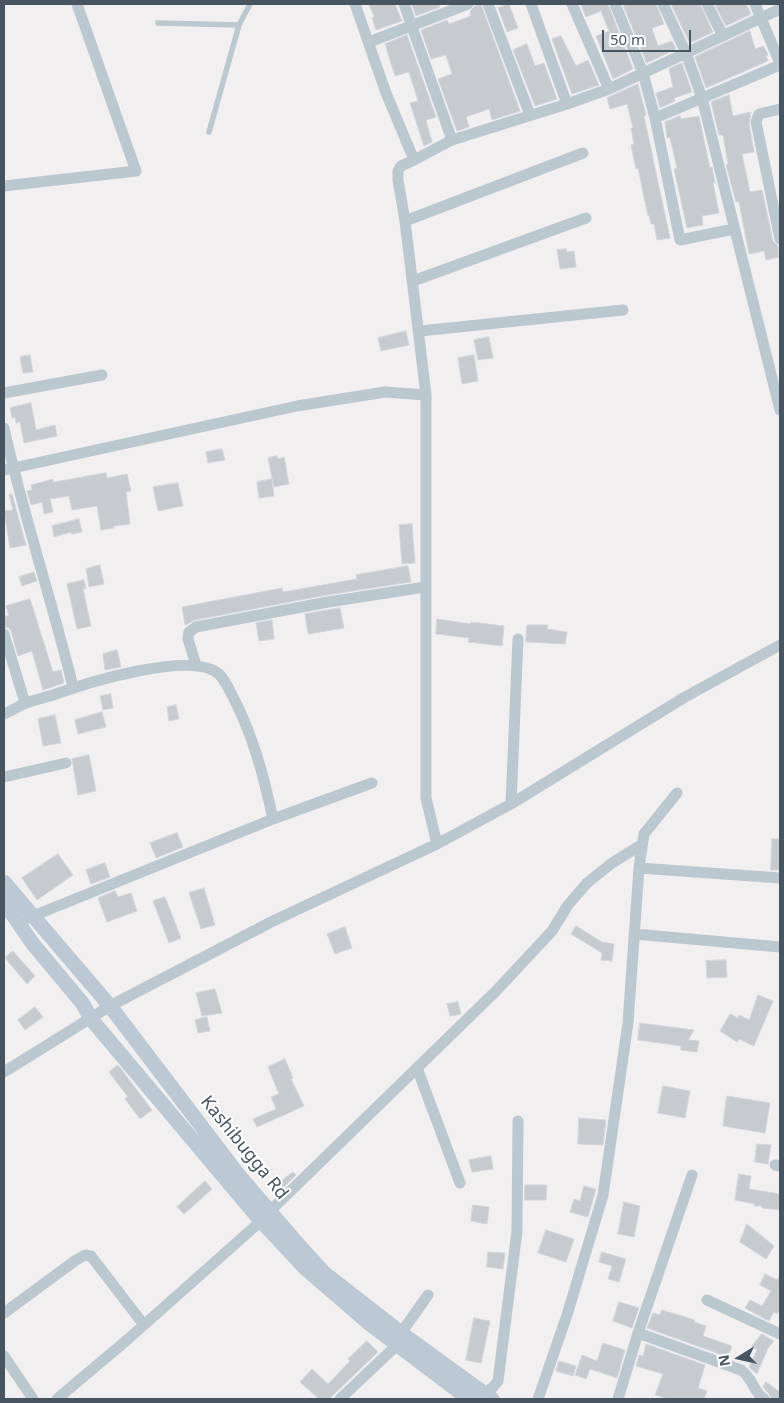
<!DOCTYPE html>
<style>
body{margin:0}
#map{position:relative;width:784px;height:1403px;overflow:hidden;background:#f2eff0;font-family:"Noto Sans",sans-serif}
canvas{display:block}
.frame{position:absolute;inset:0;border:5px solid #46555f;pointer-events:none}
.north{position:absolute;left:714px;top:1333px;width:50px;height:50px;-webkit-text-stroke:4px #fff;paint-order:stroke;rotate:260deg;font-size:14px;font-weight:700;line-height:20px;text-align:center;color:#46555f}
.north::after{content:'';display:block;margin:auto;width:18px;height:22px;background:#46555f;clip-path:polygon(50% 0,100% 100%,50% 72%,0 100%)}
.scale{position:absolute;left:602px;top:30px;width:89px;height:22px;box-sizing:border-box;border:2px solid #46555f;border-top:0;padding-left:6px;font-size:15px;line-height:18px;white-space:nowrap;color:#46555f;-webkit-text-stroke:4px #fff;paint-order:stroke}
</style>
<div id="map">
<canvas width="784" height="1403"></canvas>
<div class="frame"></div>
<div class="north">N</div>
<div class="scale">50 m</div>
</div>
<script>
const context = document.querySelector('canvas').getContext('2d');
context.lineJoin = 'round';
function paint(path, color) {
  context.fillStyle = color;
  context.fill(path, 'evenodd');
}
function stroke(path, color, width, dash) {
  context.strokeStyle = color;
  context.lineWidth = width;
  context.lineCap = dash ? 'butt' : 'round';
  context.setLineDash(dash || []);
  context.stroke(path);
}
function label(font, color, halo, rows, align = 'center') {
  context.font = font + ' "Noto Sans",sans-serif';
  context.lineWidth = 4;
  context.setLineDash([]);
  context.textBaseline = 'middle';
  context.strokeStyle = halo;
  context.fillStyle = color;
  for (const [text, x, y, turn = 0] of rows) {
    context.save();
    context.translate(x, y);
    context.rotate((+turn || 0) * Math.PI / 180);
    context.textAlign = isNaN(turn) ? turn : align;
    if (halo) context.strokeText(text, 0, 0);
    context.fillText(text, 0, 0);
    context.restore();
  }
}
const building = new Path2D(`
 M369,4H395L402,21L376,30L372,18L374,17Z
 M412,4H439L440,7L416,16Z
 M481,4L520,111L492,120L489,109L466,117L469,127L457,131L438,79L452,74L446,55L431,59L421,30L447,20L449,24L471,16L470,11L475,6Z
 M509,4L518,28L507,32L498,8Z
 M585,4H608L633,69L613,79L596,36L609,31L601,11L586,17L581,5Z
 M623,4H656L664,24L652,28L658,46L672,41L676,49L647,63Z
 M671,4H700L713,32L690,43Z
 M715,4H746L751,14L726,26Z
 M750,31L755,49L764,46L768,55L766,56L768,61L706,88L695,57Z
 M407,35L436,117L426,120L432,142L424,146L410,103L418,101L409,72L395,76L385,44Z
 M561,36L576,66L588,60L599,85L572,94L552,39Z
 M527,44L535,66L544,63L557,99L535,106L513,50Z
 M682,63L692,92L674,98L675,101L660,108L656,93L673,87L669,69Z
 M638,84L646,115L644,116L670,238L657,240L654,224H651L649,215L648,216L638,168L636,169L631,145L634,144L631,128H633L627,104L610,109L607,98Z
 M729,95L733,116L751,112L749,124L754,152L742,154L750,192L762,190L773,241L778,246L779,257L766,260L764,251L749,254L739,202H736L726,165L728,164L723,135H719L711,102Z
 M680,116L681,119L699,116L710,168L712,167L715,183H713L719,213L702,216L703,225L687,228L674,169L677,168L670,138H667L665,122Z
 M566,249L567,252L574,251L576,267L560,269L557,250Z
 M406,331L409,345L381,351L378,338Z
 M489,337L493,358L478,360L474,340Z
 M30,355L33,372L23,373L20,357Z
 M474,355L478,381L462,384L458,358Z
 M31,403L36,430L55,425L57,436L24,443L20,422L16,423L15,417L12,418L10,408Z
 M222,449L225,460L208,463L206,452Z
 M277,456L278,459L284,457L289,484L274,487L268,458Z
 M106,473L107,478L127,474L131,491L126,492L130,524L114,526V528L101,530L97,506L72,510L69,496L50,499L53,512L44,514L42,502L31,505L27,491L32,490L31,485L53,479V482Z
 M272,479L274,496L259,498L257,482Z
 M178,483L183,506L158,511L153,487Z
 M12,494L26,545L10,548L4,511L13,510L9,495Z
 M79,519L82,532L72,534L71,532L54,537L52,526Z
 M412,524L415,563L402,564L399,525Z
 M100,565L104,584L89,587L86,569Z
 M408,566L411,582L327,595L195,620L185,625L182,607L282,588L283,592L357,579L356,575Z
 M34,572L37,581L22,586L19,577Z
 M84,580L86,589H83L91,626L77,629L67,584Z
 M30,599L53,672L61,670L64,683L43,690L32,651L18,656L11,631L9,628L4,627V616H9L6,606Z
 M340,608L344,628L308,634L305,614Z
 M437,619L471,624V622L504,626L502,646L468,642L469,638L436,634Z
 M272,620L274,639L259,641L256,623Z
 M527,625H548L547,629L567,632L565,644L526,642Z
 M117,650L121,667L105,670L103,654Z
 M111,694L113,708L103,710L100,696Z
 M176,705L179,719L169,721L167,707Z
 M102,712L106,727L78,734L75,720Z
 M55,715L61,743L43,746L38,719Z
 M89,755L96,791L78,795L72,759Z
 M177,833L183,847L156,858L150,843Z
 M772,839H780V870H771Z
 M58,854L73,875L37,900L22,878Z
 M105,863L110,877L91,884L86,870Z
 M204,888L215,925L201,929L189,893Z
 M115,891L118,897L131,893L137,911L107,922L98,898Z
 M165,897L181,938L169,943L153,901Z
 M576,926L602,942L614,944L612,961L601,960L602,953L571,934Z
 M345,927L352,948L335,954L327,934Z
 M13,951L35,976L27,984L5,958Z
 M726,960L727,977L707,978L706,961Z
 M215,989L222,1013L202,1016L196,993Z
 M758,995L773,1001L754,1046L739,1039L737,1042L720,1031L730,1014L738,1018L739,1015L749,1020Z
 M458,1002L461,1014L450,1016L447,1004Z
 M35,1007L43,1017L25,1030L18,1020Z
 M207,1017L210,1031L198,1033L195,1020Z
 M640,1023L694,1030L688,1040L699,1041L697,1052L681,1050V1046L638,1040Z
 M285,1059L293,1078L291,1079L304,1106L257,1127L253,1119L276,1109L271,1097L279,1094L268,1067Z
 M118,1065L152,1110L140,1119L125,1099L128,1097L109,1072Z
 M663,1086L690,1091L685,1118L658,1113Z
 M727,1096L770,1103L765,1133L723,1126Z
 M579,1118L606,1120L603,1145L578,1144Z
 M757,1144L771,1145L768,1164L755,1162Z
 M491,1156L493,1169L472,1172L469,1160Z
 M293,1172L296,1175L278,1193L274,1187Z
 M739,1174L751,1176L749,1189L780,1194V1210L762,1208V1206H754L755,1204L735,1200Z
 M205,1181L212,1189L184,1214L177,1207Z
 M525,1185H547L546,1200H525Z
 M584,1186L596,1189L588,1217L570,1212L574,1199L580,1201Z
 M624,1202L640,1206L634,1237L618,1234Z
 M473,1205L489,1207L487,1224L471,1221Z
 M747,1224L774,1246L766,1259L740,1242Z
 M546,1230L574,1239L566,1262L538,1253Z
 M488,1252L505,1253L503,1269L487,1267Z
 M602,1252L626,1259L619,1282L608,1279L612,1266L599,1262Z
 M765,1274L777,1280L780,1275V1309L777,1314L774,1312L769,1321L745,1308L750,1300L762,1306L771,1291L760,1285Z
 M619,1302L639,1308L632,1328L613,1321Z
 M662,1310L695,1320L694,1322L706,1326L703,1336L732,1346L728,1357L647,1328L653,1313L660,1315Z
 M474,1318L490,1321L481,1363L466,1360Z
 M762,1334L774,1341L768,1348L757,1374L749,1367L757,1350L752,1346Z
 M367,1341L378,1352L329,1399H319L300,1382L312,1369L328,1384L350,1361L348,1359Z
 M603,1343L625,1350L617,1378L590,1369L586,1379L575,1375L582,1355L597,1361Z
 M646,1344L705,1365L698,1388L707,1391L704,1399H668L655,1395L663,1374L636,1366L639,1355L643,1356Z
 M559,1361L576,1366L573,1376L556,1371Z
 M766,1382L780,1392V1399H771L769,1394L763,1387Z`);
paint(building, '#c6cbd0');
stroke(building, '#d3d6dc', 1);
stroke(new Path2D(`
 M158,23L239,25
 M209,132L239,25L250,4`), '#bcc8d0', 5.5);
stroke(new Path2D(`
 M355,4L386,93L414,160L452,140L567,104L609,89L780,9
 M404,4L452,140
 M488,4L530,115
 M531,4L567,104
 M572,4L609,89
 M615,4L643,73L655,118L680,240L734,229
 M663,4L686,53L702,98L780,410
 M707,4L723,36
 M755,4L780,63
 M369,42L468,4
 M780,109L759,114L756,122L780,239
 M655,118L780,65
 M414,160L401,166L398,171V180L405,221L426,395V798L437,844
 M4,186L136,171L77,4
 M405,221L583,153
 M413,281L586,218
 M420,331L623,310
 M4,393L102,375
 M4,428C23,515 52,600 73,687
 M4,470L297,406L385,392L426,395
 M4,634L25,703
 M196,665L188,639L189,632L196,627L328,602L425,587
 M4,714C11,711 17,707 24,704C33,700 44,698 53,695C86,683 191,650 219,674C225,680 229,689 233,697C253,735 264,777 273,819
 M4,777L66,763
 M511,804L518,639
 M639,868L780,878
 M28,918L273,819L372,783
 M634,934L780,947
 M417,1068L460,1183
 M4,1072L110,1006L273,921L437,844L511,804L685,697L780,645
 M775,1165L780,1166
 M270,1211L496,991L552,931L568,905L587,883L612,863L641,845
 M707,1300L780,1334
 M4,1313L76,1260L85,1255L91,1256L144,1325
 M401,1333L428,1295
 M638,1333L741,1370C753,1378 752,1390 764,1399
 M4,1356L33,1399
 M57,1399L127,1340L261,1221
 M340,1399L397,1345
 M478,1399L493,1387L498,1381L517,1231L518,1121
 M538,1399L567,1315L603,1195L628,1023L639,868L644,834L677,793
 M618,1399L638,1333L692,1175`), '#bcc8d0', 11);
stroke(new Path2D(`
 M4,882L110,1006L237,1173L296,1242L324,1273L401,1333L492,1399
 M4,902L33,944L83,1004L91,1019L261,1221L304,1267L370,1324L469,1399`), '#bcc9d5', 15);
label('18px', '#46555f', '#fff', [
 ["Kashibugga Rd",244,1148,51]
]);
</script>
